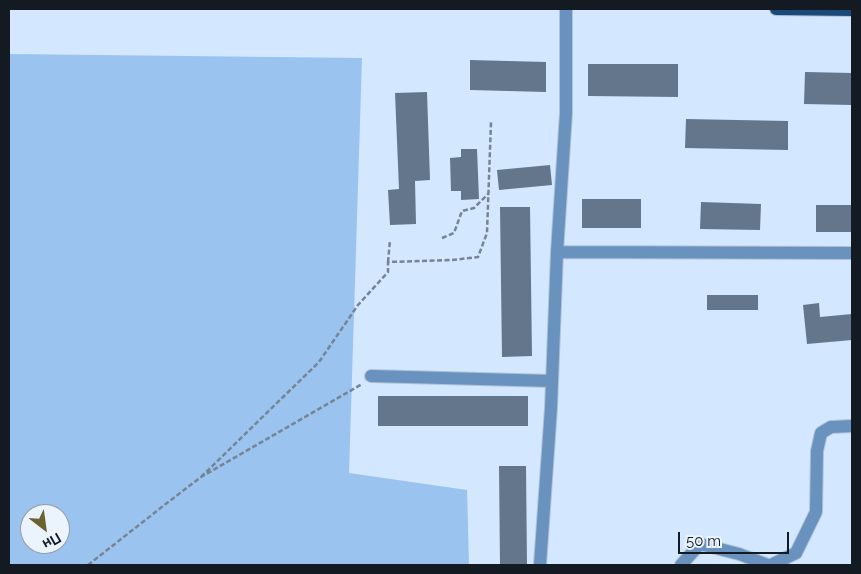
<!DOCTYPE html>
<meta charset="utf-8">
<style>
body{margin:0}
#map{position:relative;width:861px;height:574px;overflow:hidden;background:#d3e7fe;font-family:Raleway,sans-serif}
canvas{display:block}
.frame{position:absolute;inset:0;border:10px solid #131a22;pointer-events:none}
.north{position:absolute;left:20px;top:504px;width:50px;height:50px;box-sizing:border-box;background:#ebf3fc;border:1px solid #959ca5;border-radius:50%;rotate:150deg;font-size:14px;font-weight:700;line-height:20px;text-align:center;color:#131a22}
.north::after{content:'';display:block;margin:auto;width:18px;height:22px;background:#6a632f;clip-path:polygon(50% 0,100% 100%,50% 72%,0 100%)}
.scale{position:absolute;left:678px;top:532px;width:111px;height:22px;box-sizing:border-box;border:2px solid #131a22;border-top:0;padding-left:6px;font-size:15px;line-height:18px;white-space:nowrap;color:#131a22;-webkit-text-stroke:4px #ebf3fc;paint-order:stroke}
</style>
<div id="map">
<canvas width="861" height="574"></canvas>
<div class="frame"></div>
<div class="north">Пн</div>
<div class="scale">50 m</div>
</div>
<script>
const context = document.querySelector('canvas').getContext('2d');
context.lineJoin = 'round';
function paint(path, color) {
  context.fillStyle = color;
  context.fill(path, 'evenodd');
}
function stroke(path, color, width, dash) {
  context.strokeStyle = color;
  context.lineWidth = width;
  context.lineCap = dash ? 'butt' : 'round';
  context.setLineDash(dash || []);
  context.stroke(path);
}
paint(new Path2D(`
 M9,54L362,58L349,473L467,490L469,565H9ZM30,514H60V544H30Z`), '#9bc3ef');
paint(new Path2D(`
 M470,60L546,62V92L470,90Z
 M588,64H678V97L588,96Z
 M805,72L852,73V105L804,104Z
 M427,92L430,180L415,181L416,224L390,225L388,190L399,189L395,93Z
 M686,119L788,121V150L685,148Z
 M461,149H477L479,199L461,200V191H451L450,158L461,157Z
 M550,165L552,185L499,190L497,170Z
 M582,199H641V228H582Z
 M701,202L761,204L760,230L700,229Z
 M816,205H852V232H816Z
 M500,207H530L532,356L502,357Z
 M707,295H758V310H707Z
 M819,303L820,317L852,314V340L807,344L803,305Z
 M378,396H528V426H378Z
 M499,466H526L527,565H500Z`), '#64768b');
const minor = new Path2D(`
 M557,252L852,253
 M371,376L552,381
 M540,565L551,408L557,252L566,113V9
 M681,565L700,544L739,554L768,565
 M771,565L796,553L816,512L817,451L821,433L831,427L852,426`);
const major = new Path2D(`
 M776,9L852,10`);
stroke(minor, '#b0c2d6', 14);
stroke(major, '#b0c2d6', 14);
stroke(new Path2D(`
 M442,238L454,233L462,211L474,208L488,194
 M388,262L390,240
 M201,477L319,362L358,305L388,272V262L452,260L478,257L487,233L491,122
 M88,565L167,503L201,477L362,384`), '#768493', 2.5, [5, 2.5]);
stroke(minor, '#6992bf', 12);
stroke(major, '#1c4a78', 12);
</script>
